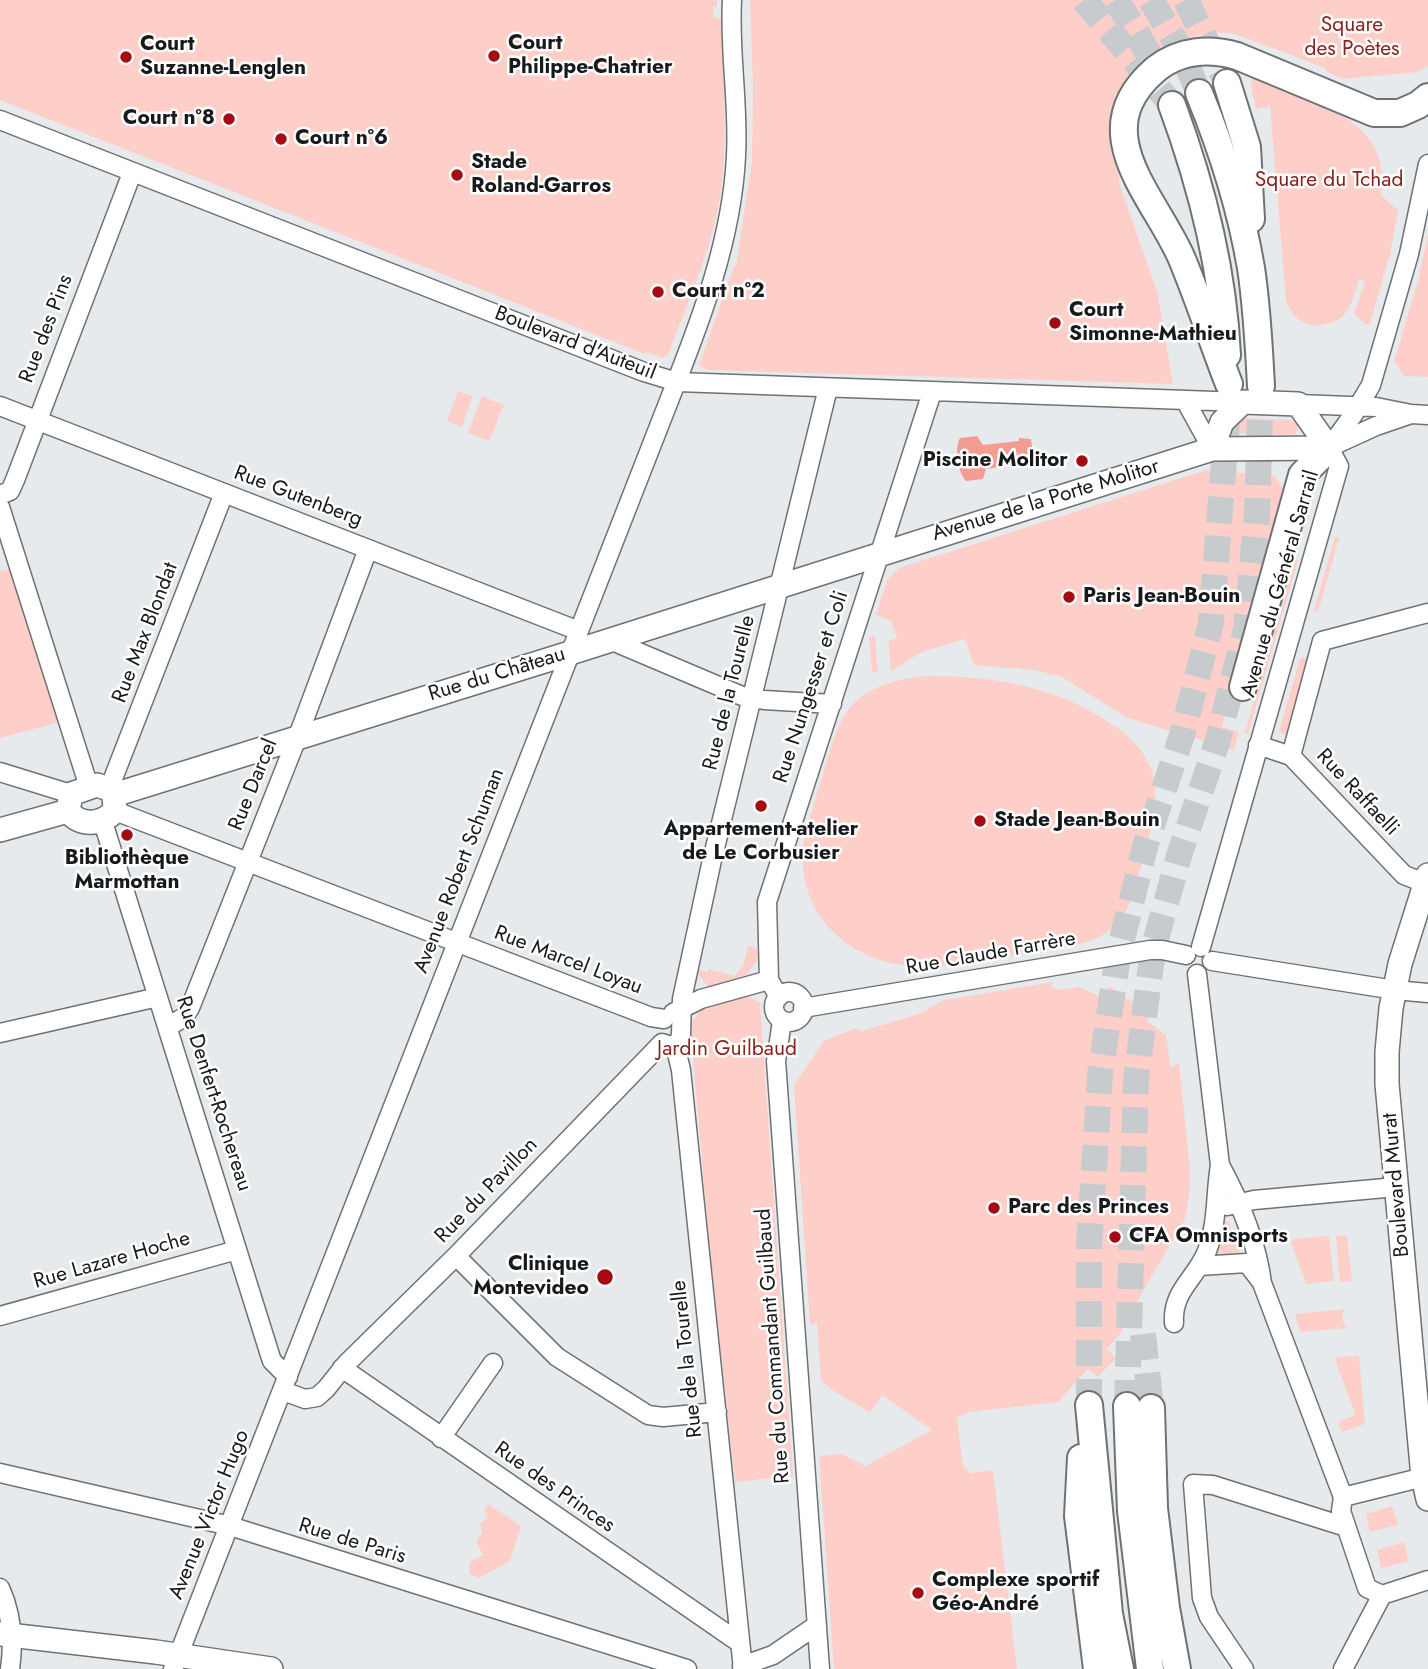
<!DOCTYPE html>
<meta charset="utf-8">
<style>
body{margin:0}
canvas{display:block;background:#e6eaed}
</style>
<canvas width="1428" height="1669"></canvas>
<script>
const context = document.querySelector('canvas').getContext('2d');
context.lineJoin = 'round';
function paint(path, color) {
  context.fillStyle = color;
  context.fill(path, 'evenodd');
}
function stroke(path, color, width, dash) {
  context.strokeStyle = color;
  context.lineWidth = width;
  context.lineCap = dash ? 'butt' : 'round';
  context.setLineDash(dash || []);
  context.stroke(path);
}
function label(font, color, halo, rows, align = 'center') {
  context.font = font + ' Jost,sans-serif';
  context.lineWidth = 5;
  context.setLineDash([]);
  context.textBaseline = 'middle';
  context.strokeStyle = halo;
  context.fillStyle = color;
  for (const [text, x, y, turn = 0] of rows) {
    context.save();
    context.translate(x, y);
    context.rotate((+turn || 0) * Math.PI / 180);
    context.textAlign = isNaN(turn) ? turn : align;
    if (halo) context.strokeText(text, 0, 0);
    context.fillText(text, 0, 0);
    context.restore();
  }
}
paint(new Path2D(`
 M0,0H717V7L713,6L714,17L722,20C722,87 731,153 716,218C705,265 685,310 668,355L663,358L646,352L645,354L0,100Z
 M750,0H1428V66L1418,72L1342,79L1326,71L1325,68L1235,34L1215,32L1193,37L1179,44L1114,144L1120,186L1158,294L1173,384L707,370L699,365L734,266H736L752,161L753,88Z
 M1252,74C1287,88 1351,110 1371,142C1382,158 1383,176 1381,195L1397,209L1398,213L1390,254L1370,324H1365L1354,314L1365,281L1359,279C1355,291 1353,305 1344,315C1341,319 1335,322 1330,323C1309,330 1293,321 1286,300L1270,107L1256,109L1251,86Z
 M1428,234V377L1404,376L1394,361L1418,281Z
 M458,391L473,396L462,427L447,421Z
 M482,396L504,405L489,441L468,433Z
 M1244,418L1291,420L1297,424L1298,429L1295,434L1291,435L1235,433L1232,431L1233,424Z
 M1206,470L1275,476L1285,491L1222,727L1239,732L1234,750L1127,718L1062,677L1034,670L974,665L965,639L922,652L891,671L888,641L897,638L891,621L876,615L887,580L899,568Z
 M1335,537L1339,538L1318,612L1314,610Z
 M1295,559L1298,560L1248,734L1245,733Z
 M11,570L60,722L0,738V571Z
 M875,636L878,672H872L869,637Z
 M1303,657L1310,661L1288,734L1285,735L1279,731L1300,659Z
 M930,676C996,676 1058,687 1113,725C1133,738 1152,758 1155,784C1159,817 1139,871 1130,903C1110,948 1068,946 1026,953C992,959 955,968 920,967C855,965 798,920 803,850C804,831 812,812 817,793C826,767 835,719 856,701C875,684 905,677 930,676Z
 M748,946L757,948L758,960L746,975L709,987L697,973L698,970L707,972L708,969L735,976L744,963Z
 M1053,982L1051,987L1058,990L1079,987L1102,997L1109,986L1151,1015L1147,1021L1166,1035L1171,1068L1179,1063L1190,1170L1189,1196L1185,1219L1134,1307L1120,1327L1123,1330L1107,1349L1116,1358L1098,1377L1088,1369L1058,1402L969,1412L957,1418L963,1466L971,1473L993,1470L1017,1669H834L819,1456L842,1454L864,1465L862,1468L932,1430L882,1395L870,1413C854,1401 836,1396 821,1380L817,1322L810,1325L794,1085L824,1041L856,1028L861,1031L919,1014L944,1000Z
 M746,995L760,1003L793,1476L735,1482L710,1253L690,1024L700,1011Z
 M1226,1221H1228L1240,1252L1238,1256L1215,1259Z
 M1347,1235L1352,1281L1340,1282L1336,1236Z
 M1329,1236L1334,1281L1306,1284L1291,1242L1294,1239Z
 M1346,1309L1342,1315L1343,1322L1348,1328L1300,1332L1295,1314Z
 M1359,1356L1365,1424L1342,1432L1338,1422L1353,1416L1355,1413L1335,1361L1337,1357Z
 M488,1504L521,1526L510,1561L479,1578L469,1574L470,1562L483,1555L476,1541L482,1533L480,1523L488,1518L484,1510Z
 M1392,1506L1398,1525L1370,1532L1366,1514Z
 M1404,1542L1409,1561L1381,1568L1377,1550Z`), '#fecfc8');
paint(new Path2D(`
 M977,436L983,445L1019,441V438L1031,439L1034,462L1022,467L1021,464L986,469L983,479L966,481C958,473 954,447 960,438Z`), '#f39c92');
stroke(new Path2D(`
 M1084,0L1172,105
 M1116,0L1130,22L1158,70
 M1151,0L1180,49L1199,93
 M1186,0L1227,83
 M1143,1334L1151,1408
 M1089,1405V1247L1100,1075L1118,956L1145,847L1183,732L1211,623L1227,424
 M1127,1406L1136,1079L1153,950L1179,856L1217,743L1246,629L1257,514L1261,386`), '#c7cbcd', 26, [26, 13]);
const minor = new Path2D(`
 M0,120L644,372L677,382L1243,402
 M1185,400L1212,449
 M1298,404L1376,407L1411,414L1428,415
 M0,406L579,631
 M1330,447L1376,426L1411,414
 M1329,448L1353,415L1371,385L1409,254L1428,164
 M0,495L10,491L15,480L132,173
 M0,507L89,787
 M610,640L742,696L764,700L832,704
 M1322,641L1428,613
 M1258,745L1291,756L1404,875L1425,883
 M1291,756L1322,641
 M0,772L71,794
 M109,789L224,493
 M115,811L651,1017L664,1019
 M102,819L270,1355L272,1361L288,1377
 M1201,947L1339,466L1329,448
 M1212,961L1395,990L1428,993
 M774 1007a15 15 0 1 1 30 0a15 15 0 1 1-30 0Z
 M779,997L769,980L767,902L932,392
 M803,1008L1150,950H1162L1186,955
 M673,1013L701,999L769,980
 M782,1021L776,1061L820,1669
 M168,1027L184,1017L190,1008L301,728L368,549
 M0,1033L158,997
 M662,1043L671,1046L679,1042L681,1035L682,999L712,860L828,388
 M675,1045L681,1070L743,1669
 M1220,1165C1239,1200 1257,1243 1262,1283L1343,1497
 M1227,1206L1254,1200L1396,1187
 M456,1256L557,1357L648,1415L663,1417L717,1412
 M1199,1266L1247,1263L1260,1280
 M0,1316L237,1250
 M1174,1323C1172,1290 1196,1279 1207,1251C1218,1222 1215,1195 1220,1165L1197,974
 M342,1368L740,1643
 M283,1391L305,1399L317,1397L326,1389L346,1364L456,1256L662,1043
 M441,1438L493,1363
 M0,1473L230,1526L687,1669
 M1343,1497L1341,1511L1367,1588L1382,1595L1428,1580
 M1343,1497L1428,1476
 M0,1588C12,1614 14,1641 10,1669
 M742,1666L773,1655L817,1625
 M173,1669L672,393C702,317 732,239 736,156C739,104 729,52 732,0
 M1244,1669L1209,1617L1202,1598L1193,1484L1213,1485L1346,1527
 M1343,1669L1382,1595`);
const major = new Path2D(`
 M1212,449L1222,422L1243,402L1298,404L1329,448
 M97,785L109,789L114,795L115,811C101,825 81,827 68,811L71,794Z
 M114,795L570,653L1212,449L1329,448
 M0,830L68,811
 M1428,875L1400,964L1391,1008L1387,1052V1084L1423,1477L1428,1499
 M0,1634L156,1652L271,1669`);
const highway = new Path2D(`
 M1227,83L1247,147L1251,219
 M1199,93C1222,149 1241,209 1251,268C1257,307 1259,347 1261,386
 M1172,105C1202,186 1223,269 1227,355
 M1229,384C1213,343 1199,300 1182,259C1155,196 1082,132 1156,69C1180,50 1209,48 1237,56L1374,113H1400L1418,105L1428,97
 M1243,687L1302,475L1329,448
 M1089,1405L1109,1614L1120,1669
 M1127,1406L1131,1511L1150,1669
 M1151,1408L1154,1508L1166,1608L1177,1669
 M1081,1458L1078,1516L1097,1669`);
stroke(minor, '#6e7274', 21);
stroke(major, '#6e7274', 26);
stroke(highway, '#6e7274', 30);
stroke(minor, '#fff', 18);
stroke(major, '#fff', 23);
stroke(highway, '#fff', 26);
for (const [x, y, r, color] of [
 [494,56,7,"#a40b13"],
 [126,57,7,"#a40b13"],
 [229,119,7,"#a40b13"],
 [281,139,7,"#a40b13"],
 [457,175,7,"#a40b13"],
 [658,292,7,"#a40b13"],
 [1055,323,7,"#a40b13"],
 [1082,461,7,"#a40b13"],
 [1069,597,7,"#a40b13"],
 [761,806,7,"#a40b13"],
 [980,821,7,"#a40b13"],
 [127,835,7,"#a40b13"],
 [994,1208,7,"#a40b13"],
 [1115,1237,7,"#a40b13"],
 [605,1277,9,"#a40b13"],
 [918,1593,7,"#a40b13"]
]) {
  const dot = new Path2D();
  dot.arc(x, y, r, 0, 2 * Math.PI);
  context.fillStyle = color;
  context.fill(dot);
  stroke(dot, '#fff', 2.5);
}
label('21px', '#87231f', '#fff', [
 ["Square",1352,26],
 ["des Poètes",1352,50],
 ["Square du Tchad",1329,181],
 ["Jardin Guilbaud",727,1050]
]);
label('bold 21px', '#18191a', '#fff', [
 ["Court",508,44],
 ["Philippe-Chatrier",508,68],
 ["Court",140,45],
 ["Suzanne-Lenglen",140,69],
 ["Court n°8",215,119,"right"],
 ["Court n°6",295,139],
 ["Stade",471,163],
 ["Roland-Garros",471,187],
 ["Court n°2",672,292],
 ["Court",1069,311],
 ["Simonne-Mathieu",1069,335],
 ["Piscine Molitor",1068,461,"right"],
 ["Paris Jean-Bouin",1083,597],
 ["Stade Jean-Bouin",994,821],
 ["Appartement-atelier",761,830,"center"],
 ["de Le Corbusier",761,854,"center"],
 ["Bibliothèque",127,859,"center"],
 ["Marmottan",127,883,"center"],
 ["Parc des Princes",1008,1208],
 ["CFA Omnisports",1129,1237],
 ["Clinique",589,1265,"right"],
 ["Montevideo",589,1289,"right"],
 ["Complexe sportif",932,1581],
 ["Géo-André",932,1605]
], 'left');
label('21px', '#18191a', '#fff', [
 ["Rue des Pins",47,329,-69],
 ["Boulevard d'Auteuil",575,344,21],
 ["Rue Gutenberg",298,497,21],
 ["Avenue de la Porte Molitor",1046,501,-17],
 ["Avenue du Général Sarrail",1281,584,-74],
 ["Rue Max Blondat",146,633,-69],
 ["Rue du Château",497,675,-17],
 ["Rue Nungesser et Coli",812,687,-72],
 ["Rue de la Tourelle",730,693,-76],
 ["Rue Darcel",254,785,-68],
 ["Rue Raffaelli",1357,793,47],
 ["Avenue Robert Schuman",460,871,-69],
 ["Rue Claude Farrère",991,954,-10],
 ["Rue Marcel Loyau",568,961,21],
 ["Rue Denfert-Rochereau",213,1094,72],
 ["Boulevard Murat",1397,1185,-95],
 ["Rue du Pavillon",487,1191,-46],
 ["Rue Lazare Hoche",112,1261,-16],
 ["Rue du Commandant Guilbaud",774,1346,-94],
 ["Rue de la Tourelle",688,1359,-96],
 ["Rue des Princes",554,1488,35],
 ["Avenue Victor Hugo",210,1515,-68],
 ["Rue de Paris",352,1542,17]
]);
</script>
